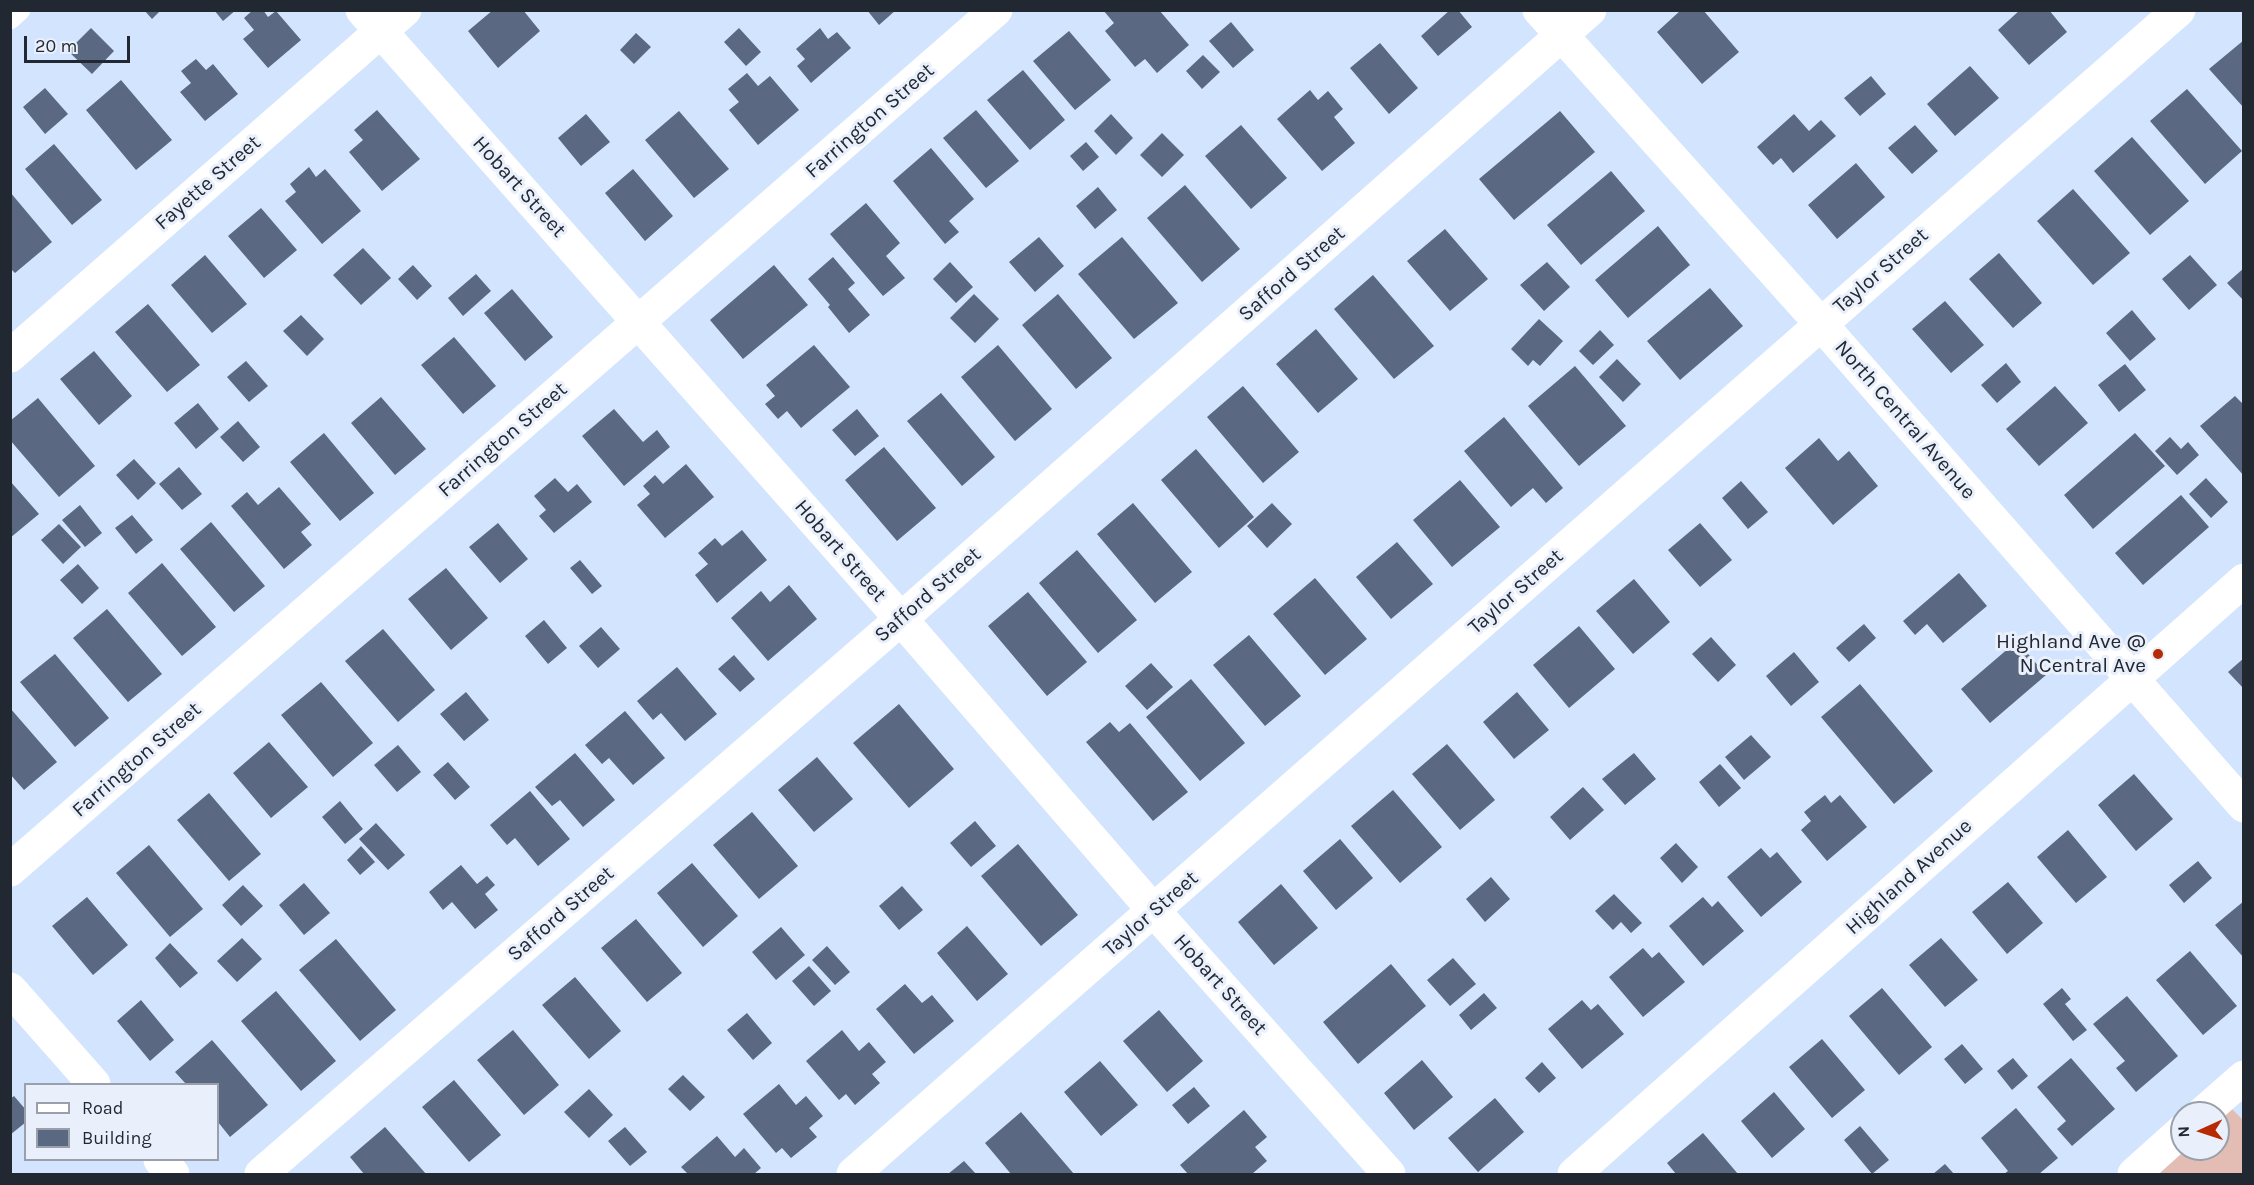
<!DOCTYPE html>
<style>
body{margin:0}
#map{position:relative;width:2254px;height:1185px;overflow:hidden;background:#d2e4fe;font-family:Karla,sans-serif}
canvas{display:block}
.frame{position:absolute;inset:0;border:12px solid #222832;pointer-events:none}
.legend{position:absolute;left:24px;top:1083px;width:195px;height:78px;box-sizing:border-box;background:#e9f0fb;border:2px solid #99a0ab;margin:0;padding:8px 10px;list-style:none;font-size:18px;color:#222832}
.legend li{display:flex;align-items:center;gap:12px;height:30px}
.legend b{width:30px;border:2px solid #99a0ab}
.north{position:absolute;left:2170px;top:1101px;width:60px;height:60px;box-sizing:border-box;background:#e9f0fb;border:2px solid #99a0ab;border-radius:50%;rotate:267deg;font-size:16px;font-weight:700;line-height:24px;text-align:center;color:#222832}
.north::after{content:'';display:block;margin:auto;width:21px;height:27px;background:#b62b03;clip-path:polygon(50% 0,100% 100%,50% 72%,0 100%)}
.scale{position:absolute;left:24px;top:36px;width:106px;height:27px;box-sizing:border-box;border:3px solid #222832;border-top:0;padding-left:8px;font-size:18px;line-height:21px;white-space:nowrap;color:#222832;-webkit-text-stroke:4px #e9f0fb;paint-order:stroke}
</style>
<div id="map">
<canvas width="2254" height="1185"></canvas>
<div class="frame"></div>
<ul class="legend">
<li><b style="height:8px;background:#fff"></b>Road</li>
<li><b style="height:16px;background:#5a6981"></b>Building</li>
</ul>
<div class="north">N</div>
<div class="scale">20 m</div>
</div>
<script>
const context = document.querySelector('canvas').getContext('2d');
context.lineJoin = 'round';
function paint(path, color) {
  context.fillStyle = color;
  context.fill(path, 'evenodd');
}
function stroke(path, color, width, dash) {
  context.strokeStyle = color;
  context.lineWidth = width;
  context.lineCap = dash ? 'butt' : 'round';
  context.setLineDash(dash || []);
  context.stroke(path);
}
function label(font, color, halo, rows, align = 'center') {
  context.font = font + ' Karla,sans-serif';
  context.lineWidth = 6;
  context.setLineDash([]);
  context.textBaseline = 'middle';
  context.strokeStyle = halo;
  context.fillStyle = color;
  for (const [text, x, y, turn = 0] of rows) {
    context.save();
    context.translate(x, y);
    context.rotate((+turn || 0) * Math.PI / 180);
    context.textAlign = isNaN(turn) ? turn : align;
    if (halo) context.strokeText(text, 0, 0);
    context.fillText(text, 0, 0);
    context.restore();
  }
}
paint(new Path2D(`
 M2225,1102L2243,1120V1174H2141L2182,1149H2218V1113Z`), '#e3bdb4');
paint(new Path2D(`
 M144,10H161L152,19Z
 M214,10H236L223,21Z
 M253,10H263L268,17L276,11L301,40L268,68L243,39L254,30L244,18Z
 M493,10H523L540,31L498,68L468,31Z
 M867,10H896L879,25Z
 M1103,10H1159L1189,45L1157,73L1145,59L1135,67L1105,31L1114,23Z
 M1450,10H1458L1472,27L1438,56L1421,36Z
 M1681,10H1703L1739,52L1702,84L1657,32Z
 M2020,10H2049L2067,32L2029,65L1998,30Z
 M1231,22L1254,50L1233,68L1209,41Z
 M91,28L114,51L92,74L68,51Z
 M739,28L761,52L746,66L724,42Z
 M820,28L828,39L837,32L851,48L811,83L797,66L805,59L796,49Z
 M1069,31L1111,80L1075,110L1033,61Z
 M636,33L651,47L634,64L620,50Z
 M2244,40V108L2209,69Z
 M1380,43L1418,88L1389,114L1350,68Z
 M1203,55L1220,72L1202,89L1186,71Z
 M196,59L206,70L213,64L238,94L205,121L180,92L191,83L181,71Z
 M1970,66L1999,98L1955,136L1927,104Z
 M1023,70L1065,120L1030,150L987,100Z
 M747,73L758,86L770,76L799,110L758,145L729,110L739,102L728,89Z
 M1871,76L1886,94L1860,116L1844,98Z
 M121,80L172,140L136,170L86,110Z
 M45,88L68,114L45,134L23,107Z
 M2187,89L2242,151L2205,184L2150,121Z
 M1310,90L1318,100L1328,91L1343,109L1334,117L1355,143L1322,171L1277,119Z
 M377,110L420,159L382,191L349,152L363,140L354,130Z
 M976,110L1019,161L986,188L943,138Z
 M679,111L729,169L694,198L645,140Z
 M1560,111L1595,152L1514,220L1479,179Z
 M586,114L610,142L581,166L558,138Z
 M1111,114L1133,138L1116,155L1094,131Z
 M1794,114L1809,131L1821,120L1836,136L1793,173L1781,158L1773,165L1757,147Z
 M1241,125L1287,178L1251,209L1205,156Z
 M1915,125L1938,151L1912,174L1888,148Z
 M1162,133L1184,155L1162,177L1140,155Z
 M2132,137L2189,201L2150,235L2094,171Z
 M1086,142L1099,157L1083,171L1070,156Z
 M54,144L102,200L72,225L25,169Z
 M931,148L974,199L949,221L959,232L945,244L893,181Z
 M1856,163L1885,197L1837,239L1808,205Z
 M309,167L316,177L325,169L361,211L322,244L285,201L296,192L290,184Z
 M633,169L673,216L645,241L605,193Z
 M1611,171L1645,211L1581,265L1547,225Z
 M1185,185L1240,249L1202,282L1147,218Z
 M1098,187L1117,210L1095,229L1076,206Z
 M2073,189L2130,253L2093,285L2037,221Z
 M10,192L52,242L15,273L10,268Z
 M866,203L900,243L886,256L905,278L883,296L830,234Z
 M261,208L297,250L264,278L228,236Z
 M1658,226L1690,265L1628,318L1595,280Z
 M1445,229L1488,279L1450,311L1407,261Z
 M1039,237L1064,266L1035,292L1009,262Z
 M1122,237L1178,303L1134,339L1078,274Z
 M363,248L391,278L361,305L333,275Z
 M1999,253L2042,303L2013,328L1969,279Z
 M205,255L247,304L212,333L171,285Z
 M2190,255L2217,285L2189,310L2162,279Z
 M833,257L855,283L848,289L870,315L849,333L828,307L830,305L808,279Z
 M950,262L973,287L956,303L933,279Z
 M1547,262L1570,287L1544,311L1520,285Z
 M413,265L432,286L417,300L398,279Z
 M774,265L808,305L743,359L710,320Z
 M2244,268V301L2227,283Z
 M476,274L491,291L463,316L448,298Z
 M1373,275L1434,346L1394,379L1334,309Z
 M1710,288L1743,326L1680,380L1647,341Z
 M512,289L553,337L525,361L484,313Z
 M974,294L999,319L975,343L950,318Z
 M1058,294L1112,358L1076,389L1022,325Z
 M1945,301L1984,345L1951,373L1912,329Z
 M148,304L200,365L167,392L115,332Z
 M2132,310L2156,339L2130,361L2106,333Z
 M301,315L324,339L307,356L283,331Z
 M1539,319L1563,341L1540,366L1533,360L1528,366L1511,349Z
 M1316,329L1358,379L1318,413L1276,364Z
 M1600,330L1614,345L1593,365L1579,351Z
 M454,337L496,386L463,414L421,365Z
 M814,345L850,387L801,428L787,411L778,419L765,404L775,396L766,385Z
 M998,345L1052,409L1015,441L961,377Z
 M94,351L132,396L99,425L60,379Z
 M1617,359L1641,384L1623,402L1599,377Z
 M246,361L268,386L249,402L227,377Z
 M2006,363L2021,382L1997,403L1981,385Z
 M2125,364L2146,390L2119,412L2098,385Z
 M1575,366L1626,426L1579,466L1528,406Z
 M1243,386L1299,452L1263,483L1207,417Z
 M2055,386L2088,423L2039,466L2006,429Z
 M941,393L995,457L962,486L907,421Z
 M2235,396L2244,405V476L2200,426Z
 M381,397L426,449L395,475L351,423Z
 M38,398L95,466L59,497L10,440V421Z
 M198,403L219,429L196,449L174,423Z
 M614,409L643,442L657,430L670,447L624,486L582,436Z
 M857,409L879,436L855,456L832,430Z
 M1504,417L1563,488L1546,503L1533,488L1511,507L1464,451Z
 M238,421L260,447L243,462L220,437Z
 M324,433L374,493L340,521L290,462Z
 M2135,433L2165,466L2093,529L2064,495Z
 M2170,437L2181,449L2188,442L2199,455L2177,475L2155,451Z
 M1819,438L1838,461L1849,451L1878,486L1833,525L1785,468Z
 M884,447L936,508L897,541L845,480Z
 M1196,449L1254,517L1219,548L1161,480Z
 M134,459L156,483L138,500L116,475Z
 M686,464L714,497L665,538L637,505L650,494L643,486L655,475L663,484Z
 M179,467L202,494L182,510L159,484Z
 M555,478L568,492L577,484L592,502L554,533L539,516L546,510L534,496Z
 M2206,478L2228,502L2211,518L2189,494Z
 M1460,480L1500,527L1452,567L1413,520Z
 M10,481L39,514L10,538Z
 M1741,481L1768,512L1748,529L1722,498Z
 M279,487L311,524L301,532L312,545L284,569L231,506L247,492L258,505Z
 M2181,495L2209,527L2143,585L2115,553Z
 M1133,503L1192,572L1155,603L1097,534Z
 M1272,503L1292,524L1267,548L1247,526Z
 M80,505L102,533L85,547L62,520Z
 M132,515L153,540L136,554L115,528Z
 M211,522L265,586L234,612L180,549Z
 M498,523L528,559L500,583L469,547Z
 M1700,523L1732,560L1700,587L1668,550Z
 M59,524L81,547L63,564L41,540Z
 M742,530L767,560L717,603L695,575L708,564L698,553L715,538L722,546Z
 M1397,542L1433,584L1391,619L1356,577Z
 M1077,550L1137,620L1098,653L1039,583Z
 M580,560L602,586L592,594L570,568Z
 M162,563L216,627L182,656L128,593Z
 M78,564L99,588L82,604L60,580Z
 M446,568L488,618L451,650L408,599Z
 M1959,573L1987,606L1943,643L1927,624L1915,635L1903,621Z
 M1315,578L1367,639L1325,675L1273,614Z
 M1634,579L1670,622L1633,654L1596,611Z
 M789,585L817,619L768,661L731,618L761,591L770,602Z
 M1028,592L1087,662L1047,696L988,626Z
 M107,609L162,674L128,702L73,638Z
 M544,620L567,648L548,664L525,636Z
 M1864,624L1876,638L1849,662L1836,648Z
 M1579,626L1615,669L1569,708L1533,665Z
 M601,627L620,649L598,668L579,646Z
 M383,629L435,690L398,722L345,661Z
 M1249,635L1301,696L1265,726L1213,665Z
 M1711,637L1736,665L1718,682L1692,654Z
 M2017,641L2046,675L1990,723L1961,689Z
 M1794,652L1819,682L1791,706L1766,676Z
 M55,654L109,718L75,747L20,682Z
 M734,655L755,679L740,692L718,669Z
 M2244,658V689L2228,672Z
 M1151,663L1173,687L1147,710L1125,686Z
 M677,667L717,714L685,741L661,713L653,720L637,701Z
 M1191,679L1245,743L1200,781L1146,717Z
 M321,682L373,743L333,777L281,715Z
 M1860,684L1933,771L1894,804L1821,717Z
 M466,692L489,720L464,741L440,714Z
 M1517,692L1549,730L1514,759L1483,722Z
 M899,704L954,769L909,808L853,743Z
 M10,708L57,762L24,790L10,774Z
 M625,711L665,758L633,785L609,758L602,764L585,745Z
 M1110,722L1119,732L1130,723L1188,792L1153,821L1086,742Z
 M1751,735L1771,757L1744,780L1725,757Z
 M269,742L308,787L271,818L233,773Z
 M1447,744L1495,800L1460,830L1412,774Z
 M398,745L421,772L397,792L374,765Z
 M575,753L615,800L583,827L560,800L552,806L535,787Z
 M1634,753L1656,779L1625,805L1602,779Z
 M817,757L853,799L814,832L778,790Z
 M448,762L470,787L455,800L433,775Z
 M1720,764L1741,788L1719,807L1699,782Z
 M2134,774L2173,819L2136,851L2098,805Z
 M1583,787L1604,810L1570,840L1550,817Z
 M1393,790L1442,847L1400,883L1351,826Z
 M530,791L570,839L538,866L515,838L507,845L490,825Z
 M209,793L261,854L229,881L177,820Z
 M1825,795L1831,803L1840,795L1867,827L1827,861L1801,830L1811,821L1804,812Z
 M340,801L363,829L345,844L322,817Z
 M752,812L798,866L759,899L713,845Z
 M975,821L996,846L971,867L950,843Z
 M376,823L405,855L388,870L359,839Z
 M2068,830L2107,877L2076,903L2037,857Z
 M1340,839L1373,878L1336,910L1303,871Z
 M1676,843L1698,867L1682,883L1660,858Z
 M1018,844L1078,915L1041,946L981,876Z
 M149,845L203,909L170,937L116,873Z
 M361,846L375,862L360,875L347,860Z
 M1761,848L1770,858L1777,852L1802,882L1761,917L1727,877Z
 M2198,861L2212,878L2184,903L2169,885Z
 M692,863L738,916L703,947L657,893Z
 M461,865L477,884L487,876L495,885L485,894L498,910L475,929L452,902L443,910L429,892Z
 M1491,877L1510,899L1485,922L1466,899Z
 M2008,882L2043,923L2007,954L1972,912Z
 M304,883L330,913L304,935L279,905Z
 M1281,884L1318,928L1274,965L1238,922Z
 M243,885L263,906L241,926L222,905Z
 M902,886L923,910L899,930L879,906Z
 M1614,894L1642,923L1631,933L1621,922L1613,930L1595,911Z
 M87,897L128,945L93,975L52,926Z
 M1703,897L1712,907L1718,901L1744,931L1703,966L1669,926Z
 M2244,901V958L2215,925Z
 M636,919L682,973L647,1002L601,948Z
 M967,926L1008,974L977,1001L937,953Z
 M781,927L805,955L776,980L752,952Z
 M242,938L262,959L237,982L217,961Z
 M1941,938L1978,980L1945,1007L1909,965Z
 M336,939L396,1010L360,1041L299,970Z
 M170,943L198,973L180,988L155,958Z
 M827,946L850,972L835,985L812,960Z
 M1643,948L1652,958L1659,952L1685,982L1643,1017L1609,977Z
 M2190,951L2237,1006L2203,1035L2156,980Z
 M1453,958L1476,984L1450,1006L1427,980Z
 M1391,964L1426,1006L1358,1064L1323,1022Z
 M809,966L831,991L814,1006L792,981Z
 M575,977L621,1031L589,1059L542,1005Z
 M905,984L922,1003L932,995L954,1021L914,1054L876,1009Z
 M1882,988L1932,1047L1899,1075L1849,1016Z
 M2062,988L2071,999L2065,1004L2087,1030L2073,1041L2043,1004Z
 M276,991L336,1061L301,1091L241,1021Z
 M1484,993L1497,1008L1471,1030L1459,1015Z
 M2127,996L2178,1056L2136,1092L2116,1068L2125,1061L2093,1024Z
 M141,1000L174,1040L150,1061L117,1021Z
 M1582,1000L1591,1010L1598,1004L1624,1034L1582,1069L1548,1029Z
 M1159,1010L1203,1061L1167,1092L1123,1041Z
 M747,1013L772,1043L753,1060L727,1030Z
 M513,1030L559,1085L524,1115L477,1060Z
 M842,1030L859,1051L869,1042L886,1062L872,1074L880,1083L855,1105L846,1094L839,1100L806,1061Z
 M1822,1039L1865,1090L1832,1118L1789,1067Z
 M212,1040L268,1105L230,1137L218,1122V1084H186L175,1072Z
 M1962,1044L1983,1069L1965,1084L1944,1059Z
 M2013,1058L2028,1076L2012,1090L1997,1071Z
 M2071,1058L2115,1109L2072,1146L2057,1129L2066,1121L2037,1087Z
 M1422,1060L1453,1097L1414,1130L1384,1093Z
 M1100,1061L1138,1105L1101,1136L1064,1092Z
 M1542,1062L1556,1078L1539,1093L1525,1078Z
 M683,1075L705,1097L690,1111L668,1089Z
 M454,1080L501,1135L469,1162L422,1107Z
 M779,1084L796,1105L806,1096L823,1116L809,1128L817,1137L791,1158L782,1148L776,1153L743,1114Z
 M1194,1087L1210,1106L1188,1124L1172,1105Z
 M589,1089L613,1115L589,1138L564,1112Z
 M1774,1092L1805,1129L1772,1158L1741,1121Z
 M14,1096L26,1110V1122L10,1135V1099Z
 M1495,1098L1524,1132L1478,1172L1448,1138Z
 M2016,1108L2058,1158L2039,1174H2004L2008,1171L1981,1138Z
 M1244,1110L1267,1137L1255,1147L1267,1161L1252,1174H1188L1180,1165Z
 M1021,1112L1074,1174H1011L985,1143Z
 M1860,1126L1889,1160L1872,1174L1844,1140Z
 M385,1127L426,1174H364L350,1157Z
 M625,1127L647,1152L630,1166L608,1141Z
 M1703,1133L1738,1174H1676L1667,1163Z
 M717,1136L735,1157L744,1148L761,1168L754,1174H688L681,1167Z
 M964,1161L976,1174H948Z
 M1945,1164L1954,1174H1933Z`), '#5a6981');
stroke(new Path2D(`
 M10,19L20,10`), '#fff', 21);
stroke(new Path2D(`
 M362,10L901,619L1154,911L1389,1174
 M1539,10L1820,323L2244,806
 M10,356L405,10
 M10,870L996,10
 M2203,1113L2244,1077
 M261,1174L901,619L1590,10
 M853,1174L2179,10
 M1574,1174L2244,580
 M2134,1174L2182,1131`), '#fff', 33);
stroke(new Path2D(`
 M10,989L94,1084
 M160,1160L173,1174`), '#fff', 33);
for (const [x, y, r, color] of [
 [2158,654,6,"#b62b03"]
]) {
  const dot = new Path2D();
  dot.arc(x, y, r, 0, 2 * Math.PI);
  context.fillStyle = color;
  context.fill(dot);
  stroke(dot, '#e9f0fb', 2);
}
label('21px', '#222832', '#e9f0fb', [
 ["Farrington Street",870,121,-41],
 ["Fayette Street",208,183,-41],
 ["Hobart Street",519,187,48],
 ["Taylor Street",1881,271,-41],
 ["Safford Street",1292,274,-41],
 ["North Central Avenue",1905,420,49],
 ["Farrington Street",503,440,-41],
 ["Hobart Street",840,551,49],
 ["Taylor Street",1516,592,-41],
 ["Safford Street",928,595,-41],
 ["Farrington Street",137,760,-41],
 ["Highland Avenue",1909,877,-42],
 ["Safford Street",561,914,-41],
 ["Taylor Street",1151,914,-41],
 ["Hobart Street",1220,985,48]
]);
label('21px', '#222832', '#e9f0fb', [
 ["Highland Ave @",2146,642],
 ["N Central Ave",2146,666]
], 'right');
</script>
